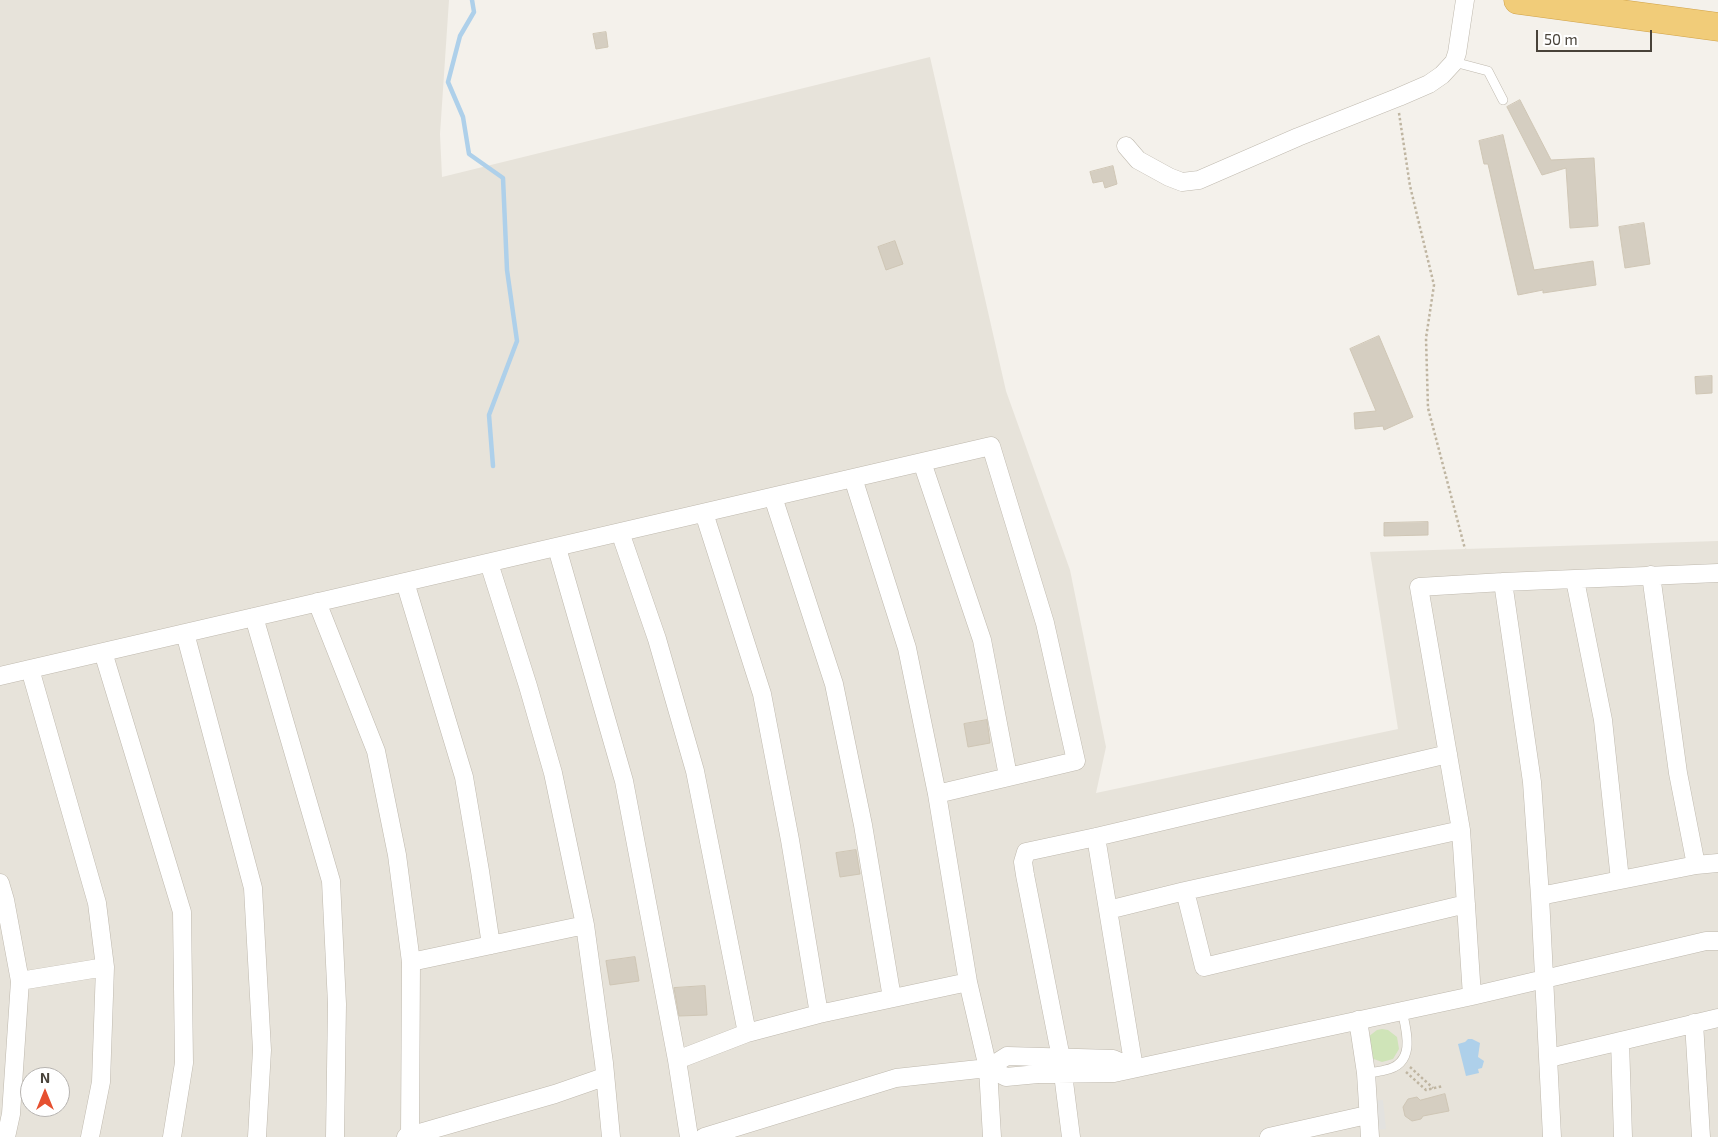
<!DOCTYPE html>
<style>
body{margin:0}
#map{position:relative;width:1718px;height:1137px;overflow:hidden;background:#f4f1eb;font-family:"Exo 2",sans-serif}
canvas{display:block}
.north{position:absolute;left:20px;top:1067px;width:50px;height:50px;box-sizing:border-box;background:#fff;border:1px solid #b6b3b0;border-radius:50%;rotate:0deg;font-size:14px;font-weight:700;line-height:20px;text-align:center;color:#484239}
.north::after{content:'';display:block;margin:auto;width:18px;height:22px;background:#e65030;clip-path:polygon(50% 0,100% 100%,50% 72%,0 100%)}
.scale{position:absolute;left:1536px;top:30px;width:116px;height:22px;box-sizing:border-box;border:2px solid #484239;border-top:0;padding-left:6px;font-size:15px;line-height:18px;white-space:nowrap;color:#484239;-webkit-text-stroke:4px #fff;paint-order:stroke}
</style>
<div id="map">
<canvas width="1718" height="1137"></canvas>
<div class="north">N</div>
<div class="scale">50 m</div>
</div>
<script>
const context = document.querySelector('canvas').getContext('2d');
context.lineJoin = 'round';
function paint(path, color) {
  context.fillStyle = color;
  context.fill(path, 'evenodd');
}
function stroke(path, color, width, dash) {
  context.strokeStyle = color;
  context.lineWidth = width;
  context.lineCap = dash ? 'butt' : 'round';
  context.setLineDash(dash || []);
  context.stroke(path);
}
paint(new Path2D(`
 M0,0H449L440,134L442,177L930,57L1006,391L1070,570L1106,747L1096,793L1398,729L1370,552L1718,541V1137H0ZM30,1077H60V1107H30Z`), '#e7e3da');
paint(new Path2D(`
 M1382,1029L1388,1030L1397,1037L1399,1049L1393,1059L1382,1062L1371,1058L1368,1037L1377,1030Z`), '#cfe4b8');
paint(new Path2D(`
 M1383,1100L1386,1129L1373,1130L1370,1101Z`), '#e3e2df');
paint(new Path2D(`
 M1468,1039H1472L1480,1043L1478,1057L1484,1061L1482,1068L1478,1069L1479,1073L1466,1076L1458,1044L1465,1042Z`), '#aed0ea');
stroke(new Path2D(`
 M472,0L474,12L460,36L448,82L463,117L469,154L503,178L507,270L517,341L489,415L493,466`), '#aed0ea', 4.5);
const building = new Path2D(`
 M606,32L608,47L596,49L593,34Z
 M1520,100L1551,160L1594,158L1598,226L1570,228L1566,168L1542,175L1507,107Z
 M1503,135L1534,270L1593,261L1596,285L1543,293V290L1518,295L1488,164H1484L1479,141Z
 M1113,166L1117,184L1105,188L1103,181L1093,183L1090,172Z
 M1644,223L1650,264L1625,268L1619,227Z
 M895,241L903,264L886,270L878,247Z
 M1379,336L1413,417L1384,430L1383,426L1355,429L1354,413L1376,411L1350,349Z
 M1712,376V393L1696,394L1695,377Z
 M1428,522V535L1384,536V523Z
 M987,720L990,743L968,747L964,724Z
 M856,850L860,874L840,877L836,853Z
 M635,957L639,981L610,985L606,961Z
 M705,986L707,1015L679,1016L674,988Z
 M1445,1094L1449,1111L1423,1116L1421,1119L1412,1121L1405,1116L1403,1107L1408,1099L1417,1097L1420,1100Z`);
paint(building, '#d5cec1');
stroke(building, '#cfc6b5', 1);
const service = new Path2D(`
 M1454,62L1488,71L1503,100
 M1366,1073C1372,1072 1379,1072 1385,1070C1416,1064 1407,1032 1402,1011`);
const minor = new Path2D(`
 M1126,146L1138,160L1169,177L1182,182L1199,180L1298,137L1399,97L1429,84L1442,75L1454,62L1457,53L1465,0
 M922,462L982,640L1008,776
 M853,478L907,648L937,794L968,982L988,1068L992,1137
 M773,497L834,684L863,825L892,998
 M704,513L762,694L790,840L819,1014
 M620,532L657,639L695,771L747,1033
 M557,548L624,781L677,1060L689,1137
 M489,563L528,686L553,773L585,925L604,1063L611,1137
 M1651,575L1678,773L1696,865
 M1575,580L1603,720L1620,880
 M405,582L464,777L480,871L491,945
 M1503,582L1532,782L1540,896L1552,1137
 M317,602L376,751L397,855L411,962L410,1136
 M254,617L331,881L337,1004L335,1137
 M185,633L253,888L262,1050L257,1137
 M103,652L182,912L184,1063L172,1137
 M30,669L97,903L105,967L101,1082L90,1137
 M0,676L991,446L1045,623L1076,761L937,794
 M1096,837L1134,1068
 M0,883L5,900L20,981L11,1114L6,1137
 M1185,891L1204,967L1466,904
 M1540,896L1696,865L1718,863
 M1108,910L1185,891L1461,830
 M411,962L585,925
 M20,981L105,967
 M1472,996L1461,830L1419,587L1503,582L1718,573
 M1358,1020L1366,1073L1370,1137
 M1694,1023L1701,1137
 M1620,1041L1623,1137
 M1549,1058L1718,1018
 M677,1060L747,1033L819,1014L968,982
 M988,1068L1006,1077L1038,1074L1114,1073L1472,996L1706,941H1718
 M406,1137L555,1094L604,1077
 M704,1137L896,1078L988,1068L1007,1056L1113,1059L1134,1068
 M1071,1137L1061,1058L1025,875L1023,862L1026,852L1096,837L1448,754
 M1269,1137L1367,1115`);
const motorway = new Path2D(`
 M1518,0L1718,27`);
stroke(service, '#bfb9ae', 10);
stroke(minor, '#bfb9ae', 19);
stroke(motorway, '#d0a249', 29);
stroke(new Path2D(`
 M1399,113L1410,186L1434,285L1426,338L1428,408L1465,549
 M1410,1067L1433,1088
 M1406,1072L1426,1090L1443,1086`), '#bfb5a1', 2.5, [2.5, 2.5]);
stroke(service, '#fff', 9);
stroke(minor, '#fff', 18);
stroke(motorway, '#f1cc79', 28);
</script>
